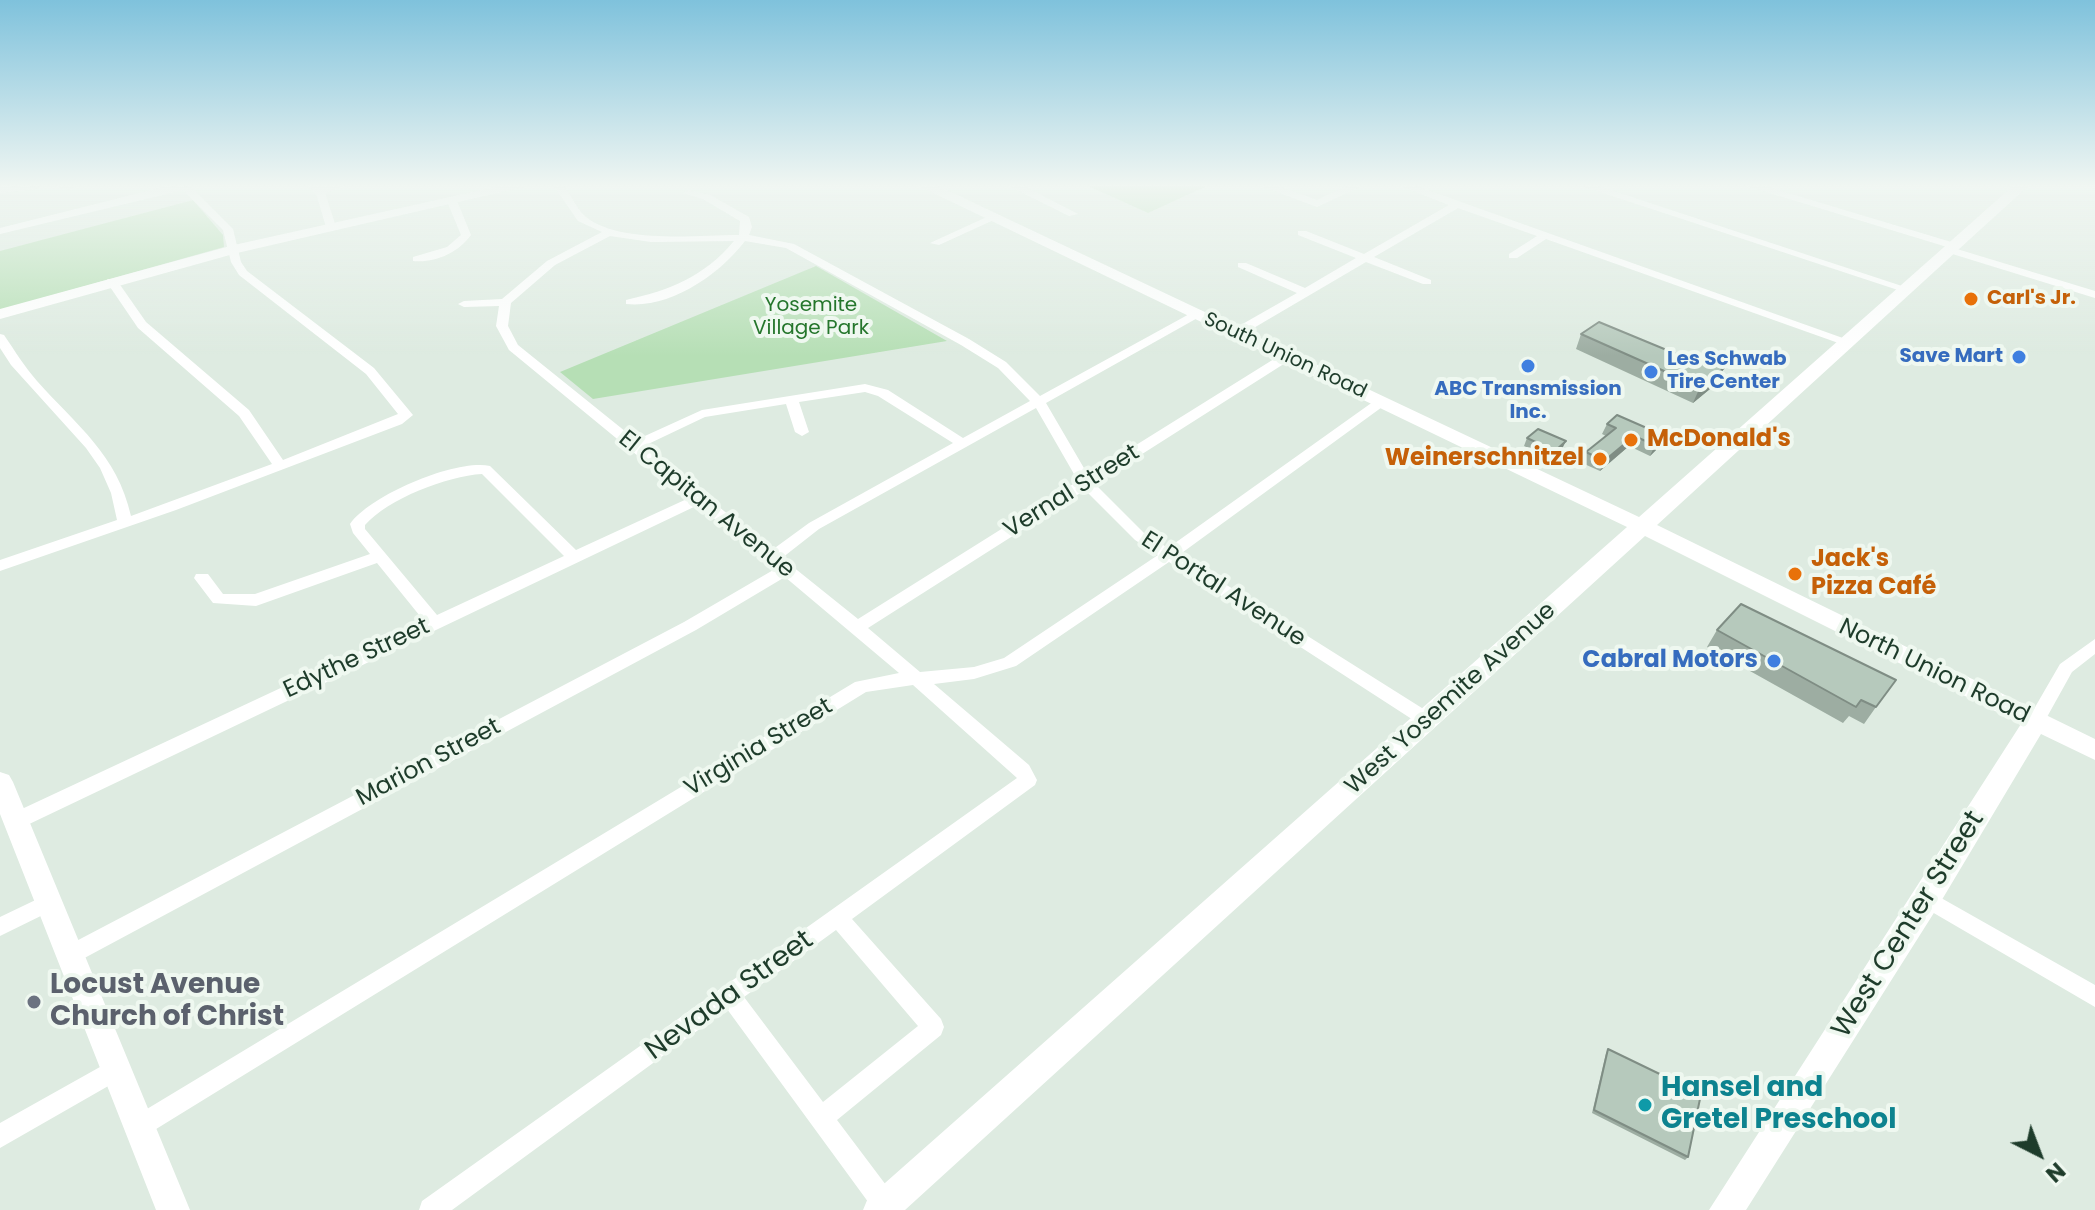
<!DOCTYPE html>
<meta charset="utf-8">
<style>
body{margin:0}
#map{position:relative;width:2095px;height:1210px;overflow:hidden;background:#deebe1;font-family:Poppins,sans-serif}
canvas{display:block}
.north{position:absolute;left:1999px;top:1114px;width:80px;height:80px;-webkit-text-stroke:6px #eff8f0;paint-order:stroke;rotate:138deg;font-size:22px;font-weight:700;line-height:32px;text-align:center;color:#1e3c2b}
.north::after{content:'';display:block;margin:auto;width:28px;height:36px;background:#1e3c2b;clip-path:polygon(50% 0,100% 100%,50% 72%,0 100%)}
</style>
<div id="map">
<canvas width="2095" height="1210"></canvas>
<div class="north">N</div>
</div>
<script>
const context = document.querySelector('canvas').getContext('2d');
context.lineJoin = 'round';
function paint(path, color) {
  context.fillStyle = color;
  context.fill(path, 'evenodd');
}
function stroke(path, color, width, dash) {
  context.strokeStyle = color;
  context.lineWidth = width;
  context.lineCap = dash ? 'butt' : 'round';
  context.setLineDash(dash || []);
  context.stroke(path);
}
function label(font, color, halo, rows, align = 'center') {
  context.font = font + ' Poppins,sans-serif';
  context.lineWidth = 8;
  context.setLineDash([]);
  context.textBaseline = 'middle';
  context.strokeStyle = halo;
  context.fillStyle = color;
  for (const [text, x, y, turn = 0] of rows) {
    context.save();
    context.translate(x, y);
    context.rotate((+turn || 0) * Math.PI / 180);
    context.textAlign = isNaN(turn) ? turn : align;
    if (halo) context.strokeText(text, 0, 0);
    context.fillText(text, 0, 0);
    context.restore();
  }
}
paint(new Path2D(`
 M1088,186H1207L1148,213Z
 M193,200L223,235L224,247L0,310V251Z
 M816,266L947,341L593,399L560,372Z`), '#b6dfb5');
paint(new Path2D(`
 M40,186L35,189L0,193V187Z
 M57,186H74L75,187L70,190Z
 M190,186L233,229L241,262L247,271L374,368L413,415L402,424L176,510L0,571V560L117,520L111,493L100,468L86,448L11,365L0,348V334L4,335C15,351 24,366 37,381C77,426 117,454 131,516L272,464L239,416L138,328L106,281L108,279H116L146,322L249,410L283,460L398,414L366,374L239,275L231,262L223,230L183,190L0,234V228L164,187Z
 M309,186H344L325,193L336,227L335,229L326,227L317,196Z
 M554,186H564C571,195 577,210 586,217C619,244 698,235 739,235L740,221L703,199L683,193L688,190L710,195L749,217L752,227L749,235L794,244L969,339L1006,362L1040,396L1193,312H1201V316L1046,403L1088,475L1282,354H1290V360L1095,484L1145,534L1168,548L1377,399L1382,398L1389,402L1179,555L1433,715L1436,720L1433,725H1421L1169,562L1016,666L974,679L934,684L1029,765L1037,780L1035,785L852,919L941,1019L944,1027L941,1035L837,1120L898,1201L901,1210H874L727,1009L452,1210H419L422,1201L1017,778L913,685L866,692L148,1134L140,1138L132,1134L128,1126L132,1118L855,682L899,673L785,577L696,630L77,962L70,965L63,962L59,955L63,948L684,622L775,569L698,505L23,827L16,829L9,827L6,821L9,815L424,621L377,563L256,606L213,603L194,578L196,574H208L223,594H255L370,554L353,533L350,524C371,495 455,459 490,466L576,550L689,498L509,350L496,326L499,306L464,307L458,304L464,301L502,299L547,261L602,232L578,221ZM610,236L651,242L734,241C704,277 670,290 626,300V304C670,309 720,274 745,241L786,248L961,345L998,368L1030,401L963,438L888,390L865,384L702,410L636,440L518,345L508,326L511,303L555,265ZM865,392L878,396L953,443L809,523L772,550L644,446L705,417L786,404L795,432L802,436L809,432L799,402ZM1036,408L1078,481L858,619L782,558L819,529ZM482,474L564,556L437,615L365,529V525C388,499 447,476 482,474ZM1085,490L1135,540L1158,555L1004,658L974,667L920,672L868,628ZM836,930L918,1026L823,1102L744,997Z
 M1009,186H1023L1078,214L1069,216Z
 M1262,186H1277L1317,200L1347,186H1361L1317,207Z
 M1401,186H1416L1854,342L1848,346L1844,345L1546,239L1517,258H1509V254L1537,236L1458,208L1374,257L1431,280V284H1423L1366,262L1240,336H1232V330L1297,293L1238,267V263H1246L1305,288L1356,258L1298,235V231H1306L1364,254L1449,205Z
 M1582,186H1598L1911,289L1901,291Z
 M1747,186H1764L1958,244L1959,246L1957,249L2095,291V298L1946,252L1945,250L1947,247Z
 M452,198L457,201L471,235C458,253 435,263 413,261V257L447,247L461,235L447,201Z
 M989,216L998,218L939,245L930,243Z
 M2095,639V654L2072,672L2042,726H2030L2027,721L2060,664Z
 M1927,890L2095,985V1007L1920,905L1917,899L1920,893Z
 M48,894L55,897L58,903L55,909L0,936V917Z
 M116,1058L124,1061L127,1069L124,1077L0,1148V1123Z`), '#fff');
paint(new Path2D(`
 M500,186H527L237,253L0,319V309L234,245Z
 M919,186H938L1639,517L2013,186H2028L1657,525L2095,739V760L2041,734L1937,908L1746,1210H1709L2021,724L1645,536L905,1210H863L868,1198L1627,527Z
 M0,772L9,775L13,782L190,1210H156L0,814Z`), '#fff');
paint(new Path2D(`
 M1581,334L1716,384L1693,403L1576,349Z
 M1607,424L1660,446L1650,456L1629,446L1600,471L1582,463L1586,452L1606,436L1602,434Z
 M1527,438L1562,449L1552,459L1524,446Z
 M1717,630L1876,707L1864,724L1849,716L1843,723L1707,647Z
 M1608,1049L1688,1157L1685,1160L1592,1113L1606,1053Z`), '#9dada2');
paint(new Path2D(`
 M1724,368L1716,384L1693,403L1700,387Z
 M1634,436L1629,446L1600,471L1604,461Z
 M1665,436L1660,446L1650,456L1655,445Z
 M1566,441L1562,449L1552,459L1555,451Z`), '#7f8d84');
const building = new Path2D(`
 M1599,322L1686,358L1690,354L1724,368L1700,387L1581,334Z
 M1617,415L1665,436L1655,445L1634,436L1604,461L1586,452L1616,428L1607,424Z
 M1538,429L1566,441L1555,451L1527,438Z
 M1741,604L1896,680L1876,707L1861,700L1856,707L1717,630Z
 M1608,1049L1701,1094L1688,1157L1594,1110Z`);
paint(building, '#b6c9bc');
stroke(building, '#7f8d84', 2);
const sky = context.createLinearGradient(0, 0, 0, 356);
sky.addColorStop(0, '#7fc2dc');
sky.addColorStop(0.52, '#f0f6f2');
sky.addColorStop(1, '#f0f6f200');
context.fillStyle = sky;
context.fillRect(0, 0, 2095, 356);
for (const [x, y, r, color] of [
 [1971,299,8,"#e8710a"],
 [2019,357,8,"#3f7fe0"],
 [1528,366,8,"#3f7fe0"],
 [1651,372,8,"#3f7fe0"],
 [1631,440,8,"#e8710a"],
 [1600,459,8,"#e8710a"],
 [1795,574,8,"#e8710a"],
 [1774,661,8,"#3f7fe0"],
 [34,1002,8,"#6b7280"],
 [1645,1105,8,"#0f9aa8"]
]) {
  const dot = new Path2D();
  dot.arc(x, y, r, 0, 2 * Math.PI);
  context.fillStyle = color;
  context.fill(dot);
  stroke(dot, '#eff8f0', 3);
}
label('bold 20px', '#c56008', '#eff8f0', [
 ["Carl's Jr.",1987,299]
], 'left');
label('20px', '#25762c', '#eff8f0', [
 ["Yosemite",811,306],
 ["Village Park",811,329]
]);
label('20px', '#1e3c2b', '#eff8f0', [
 ["South Union Road",1285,356,25]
]);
label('bold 20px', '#366cbe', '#eff8f0', [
 ["Save Mart",2003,357],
 ["Les Schwab",1667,360,"left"],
 ["Tire Center",1667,383,"left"],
 ["ABC Transmission",1528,390,"center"],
 ["Inc.",1528,413,"center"]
], 'right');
label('bold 24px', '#c56008', '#eff8f0', [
 ["McDonald's",1647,440],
 ["Weinerschnitzel",1584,459,"right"],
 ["Jack's",1811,560],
 ["Pizza Café",1811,588]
], 'left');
label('24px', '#1e3c2b', '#eff8f0', [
 ["Vernal Street",1072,492,-32],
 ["El Capitan Avenue",706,505,39],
 ["El Portal Avenue",1223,590,33],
 ["Edythe Street",357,659,-25],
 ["North Union Road",1934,672,26],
 ["West Yosemite Avenue",1451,699,-42],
 ["Virginia Street",759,748,-31],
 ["Marion Street",429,763,-28]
]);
label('bold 24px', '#366cbe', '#eff8f0', [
 ["Cabral Motors",1758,661]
], 'right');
label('28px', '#1e3c2b', '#eff8f0', [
 ["West Center Street",1909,925,-58],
 ["Nevada Street",730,996,-36]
]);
label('bold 28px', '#5b616d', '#eff8f0', [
 ["Locust Avenue",50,986],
 ["Church of Christ",50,1018]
], 'left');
label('bold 28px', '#0d838f', '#eff8f0', [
 ["Hansel and",1661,1089],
 ["Gretel Preschool",1661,1121]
], 'left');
</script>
